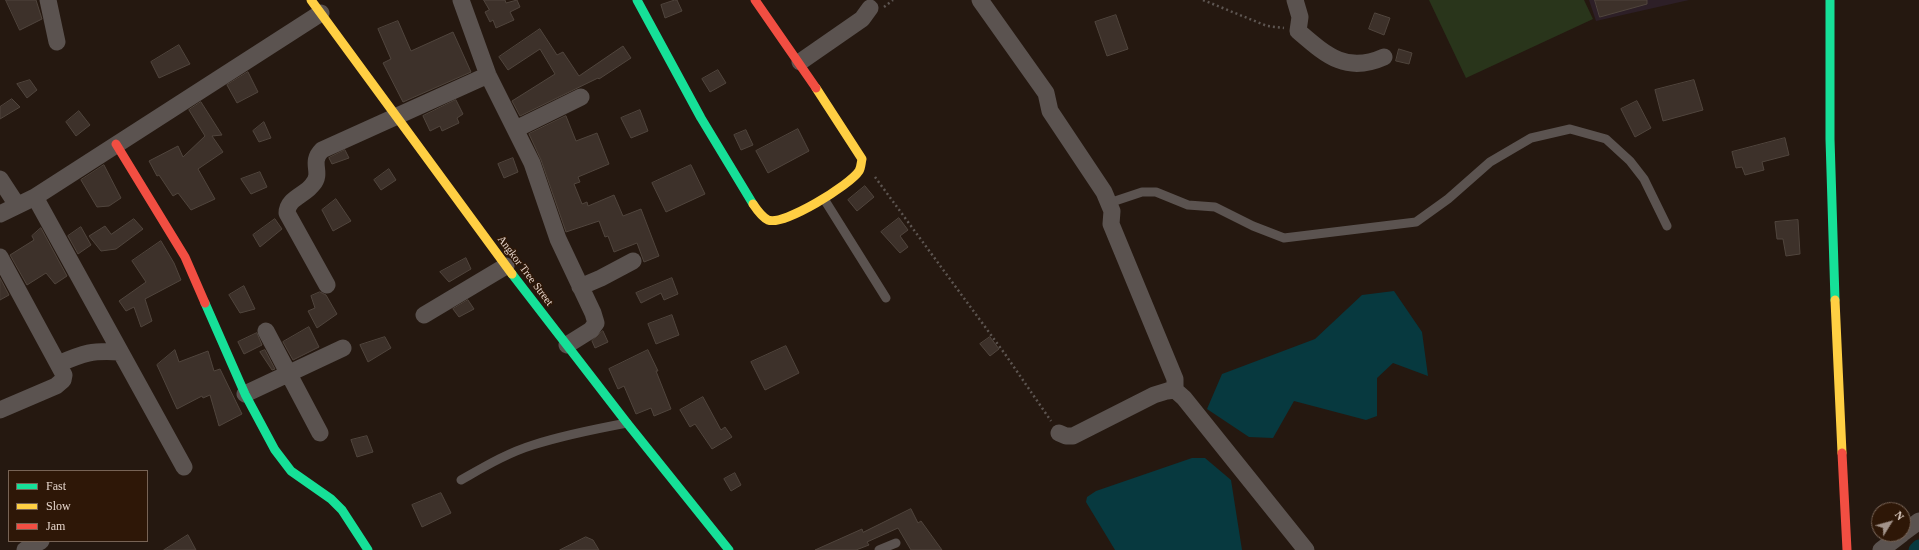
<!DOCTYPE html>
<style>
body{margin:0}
#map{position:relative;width:1919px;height:550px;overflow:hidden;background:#251810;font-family:Georgia,serif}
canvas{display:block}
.legend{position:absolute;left:8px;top:470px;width:140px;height:72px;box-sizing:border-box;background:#2e1707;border:1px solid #776355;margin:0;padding:5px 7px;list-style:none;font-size:12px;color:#e5d5cb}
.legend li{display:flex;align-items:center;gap:8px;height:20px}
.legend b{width:20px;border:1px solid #776355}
.north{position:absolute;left:1871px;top:502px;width:40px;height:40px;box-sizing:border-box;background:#2e1707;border:1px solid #776355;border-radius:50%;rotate:53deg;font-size:11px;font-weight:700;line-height:16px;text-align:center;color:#e5d5cb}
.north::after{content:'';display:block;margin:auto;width:14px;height:18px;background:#a2938a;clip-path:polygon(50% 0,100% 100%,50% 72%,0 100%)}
</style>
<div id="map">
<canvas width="1919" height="550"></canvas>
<ul class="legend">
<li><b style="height:5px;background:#16e098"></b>Fast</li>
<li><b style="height:5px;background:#ffcf43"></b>Slow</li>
<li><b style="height:5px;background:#f24e42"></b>Jam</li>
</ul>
<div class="north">N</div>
</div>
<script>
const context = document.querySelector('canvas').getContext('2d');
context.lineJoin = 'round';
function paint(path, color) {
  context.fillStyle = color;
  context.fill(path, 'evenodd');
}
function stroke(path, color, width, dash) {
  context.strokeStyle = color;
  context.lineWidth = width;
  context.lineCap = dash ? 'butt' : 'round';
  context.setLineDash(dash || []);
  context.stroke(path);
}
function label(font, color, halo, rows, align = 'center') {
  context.font = font + ' Georgia,serif';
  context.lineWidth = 3;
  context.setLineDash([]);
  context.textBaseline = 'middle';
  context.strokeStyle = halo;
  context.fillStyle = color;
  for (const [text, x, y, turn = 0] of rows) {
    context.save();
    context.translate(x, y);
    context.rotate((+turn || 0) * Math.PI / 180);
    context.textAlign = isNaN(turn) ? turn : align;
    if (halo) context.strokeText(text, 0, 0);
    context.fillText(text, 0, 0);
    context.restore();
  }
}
paint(new Path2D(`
 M1589,0H1689L1596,21Z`), '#2d1f27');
paint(new Path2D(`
 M1429,0H1584L1593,19L1466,78Z`), '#29351b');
paint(new Path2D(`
 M1394,291L1422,332L1428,376L1393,363L1377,378V416L1366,420L1294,401L1273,438L1249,437L1207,409L1222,374L1315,339L1362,295Z
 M1192,458H1205L1231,480L1242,550H1115L1086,502L1087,497L1096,491Z`), '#07393f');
stroke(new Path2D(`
 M1916,550L1919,547`), '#07393f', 15);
const building = new Path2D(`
 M6,0H36L42,19L20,30Z
 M484,0H505L506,3L517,0L520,7L510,12L514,20L496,28L493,20L490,22L485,12L489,10Z
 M675,0H677L682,11L665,18L661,5Z
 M1595,0H1647V4L1600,17Z
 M1375,13L1390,18L1384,35L1369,29Z
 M1116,15L1128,49L1107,56L1095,22Z
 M398,21L411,51L453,32L471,72L403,102L383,63L391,59L378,29Z
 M540,29L557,55L563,52L579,76L623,46L631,58L599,79L598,78L520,116L512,101L555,74L540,49L508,70L499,57Z
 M179,45L190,64L159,78L151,62Z
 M1399,49L1412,53L1409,64L1396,61Z
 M718,70L726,83L710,92L702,79Z
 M248,72L258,92L237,103L227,85Z
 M30,80L37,90L27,98L17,84Z
 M1694,80L1703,110L1663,121L1655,90Z
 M12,99L20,107L0,119V107Z
 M456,100L463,114L457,118L459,123L442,131L440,126L430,131L423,116Z
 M1637,101L1651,128L1635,137L1621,109Z
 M201,102L222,135L212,136L223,152L198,169L215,199L191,210L178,193L173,196L159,175L157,176L149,161L178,146L183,157L205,136L189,110Z
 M640,110L648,131L631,138L621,118Z
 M79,111L90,125L76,136L66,122Z
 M566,116L576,141L597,133L609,164L578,177L580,182L574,184L582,204L587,202L588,206L614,195L623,216L641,209L659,256L644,262L637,243L614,252L608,236L605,237L599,221L566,232L541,160L529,134Z
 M264,122L271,138L259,142L253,131Z
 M798,129L809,151L768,173L756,151Z
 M746,130L753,145L741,150L734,135Z
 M1785,138L1789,155L1762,162L1764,170L1745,175L1742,167L1736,168L1732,152Z
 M345,150L349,158L332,164L329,158Z
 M513,158L518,172L504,178L498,164Z
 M104,165L121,198L109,206L97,207L81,180Z
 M691,165L705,194L666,212L652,183Z
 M389,169L396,180L381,190L374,180Z
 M260,172L267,187L251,194L241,179Z
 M865,186L874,197L857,211L848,200Z
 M336,199L351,221L333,231L322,210Z
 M899,218L908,230L900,236L908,247L900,253L881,232Z
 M134,219L143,229L116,249L101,251L89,236L105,226L111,234Z
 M275,219L282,229L260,247L253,235Z
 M1798,220L1800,254L1786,256L1783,239H1777L1775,222Z
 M81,227L91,245L78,254L68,236Z
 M41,228L67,276L55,284L46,273L27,285L10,255L34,240L32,236Z
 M161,241L174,263L181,280L145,299L152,321L141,327L134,307L126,311L119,301L146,282L132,261Z
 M466,258L471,269L449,282L440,272Z
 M0,278L9,295L0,300Z
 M672,278L678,294L664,300L661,293L641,303L636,293Z
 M244,286L255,309L240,313L229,295Z
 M320,292L326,295L337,314L317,328L308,311L315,308L311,296Z
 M468,300L474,309L459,317L453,309Z
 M672,315L679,335L656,344L648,324Z
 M309,327L319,347L293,360L283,342Z
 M603,331L608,342L595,348L592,341Z
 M257,333L262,345L244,354L238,342Z
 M385,337L391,348L368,362L360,345Z
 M990,337L999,349L990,356L980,344Z
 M786,346L799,373L765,390L751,362Z
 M175,350L179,362L208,351L214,371L220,369L242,414L219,426L210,395L203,398L202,396L177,409L157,365Z
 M265,350L275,369L272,370L260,352Z
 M648,350L658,371H656L671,409L654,416L651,408L636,414L624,386L618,389L609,369Z
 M703,397L721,430L725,427L732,437L712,449L695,424L690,427L680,410Z
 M367,436L373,452L357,457L351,440Z
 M735,473L741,485L731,491L724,479Z
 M441,493L451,513L422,527L412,505Z
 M911,509L918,523L921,521L942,550H911L898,528L867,542L869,545L856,550H815L862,529L863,532Z
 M188,535L196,550H164Z
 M586,537L593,540L599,550H560Z`);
paint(building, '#3d312a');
stroke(building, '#50453d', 1);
stroke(new Path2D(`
 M1203,0L1267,26L1284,28
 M884,7L893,0
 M875,177L1005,354L1051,421`), '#5d5551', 2.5, [2, 3]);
stroke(new Path2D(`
 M824,199L886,298
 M1109,203L1142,192H1156L1188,205L1215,207L1253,226L1284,238L1416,222L1448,199L1490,162L1531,138L1570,129L1606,139L1630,161L1644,179L1667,226
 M461,480C484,467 507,453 533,445C564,435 595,429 627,423
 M879,550L896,543`), '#5b5350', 9);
stroke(new Path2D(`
 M48,0L57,42
 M461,0L488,75L532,163L558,239L593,313L596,323L591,330L567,345
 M980,0L1046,93L1050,111L1104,192L1112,211L1111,224L1175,379V390
 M1295,0L1300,17L1298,31C1326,55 1346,74 1384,57
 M800,62L862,19L870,8
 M516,129L581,97
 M0,179L17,205
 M35,197L184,467
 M0,214L35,197L321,13
 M0,257L64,375L63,380L56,386L0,410
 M327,285L287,213C287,198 306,195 313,184C323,172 309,163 322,150L488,75
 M580,287L601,278L633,261
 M424,315L506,266
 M266,331L320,433
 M58,364C84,353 92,350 120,352
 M245,394L343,348
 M1059,433L1066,436H1073L1154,395L1167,391L1175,390L1184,398L1306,550
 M1903,533L1919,521
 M25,550L41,541
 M1881,550L1902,534`), '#5b5350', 17);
stroke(new Path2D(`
 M637,0L701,118L753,204
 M1830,0V139L1835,300
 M512,274L627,423L729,550
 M205,303L245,394L275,450L291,471L331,499L342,510L368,550`), '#16e098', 9);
stroke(new Path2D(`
 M311,0L512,274
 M753,204C757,210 762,217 768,220C784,226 850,185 859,171C861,168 861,163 862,159L816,88
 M1835,300L1842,453`), '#ffcf43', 9);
stroke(new Path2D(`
 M755,0L816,88
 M116,144L185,257L205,303
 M1842,453L1847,550`), '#f24e42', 9);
label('11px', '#e5d5cb', '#2e1707', [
 ["Angkor Tree Street",525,271,53]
]);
</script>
